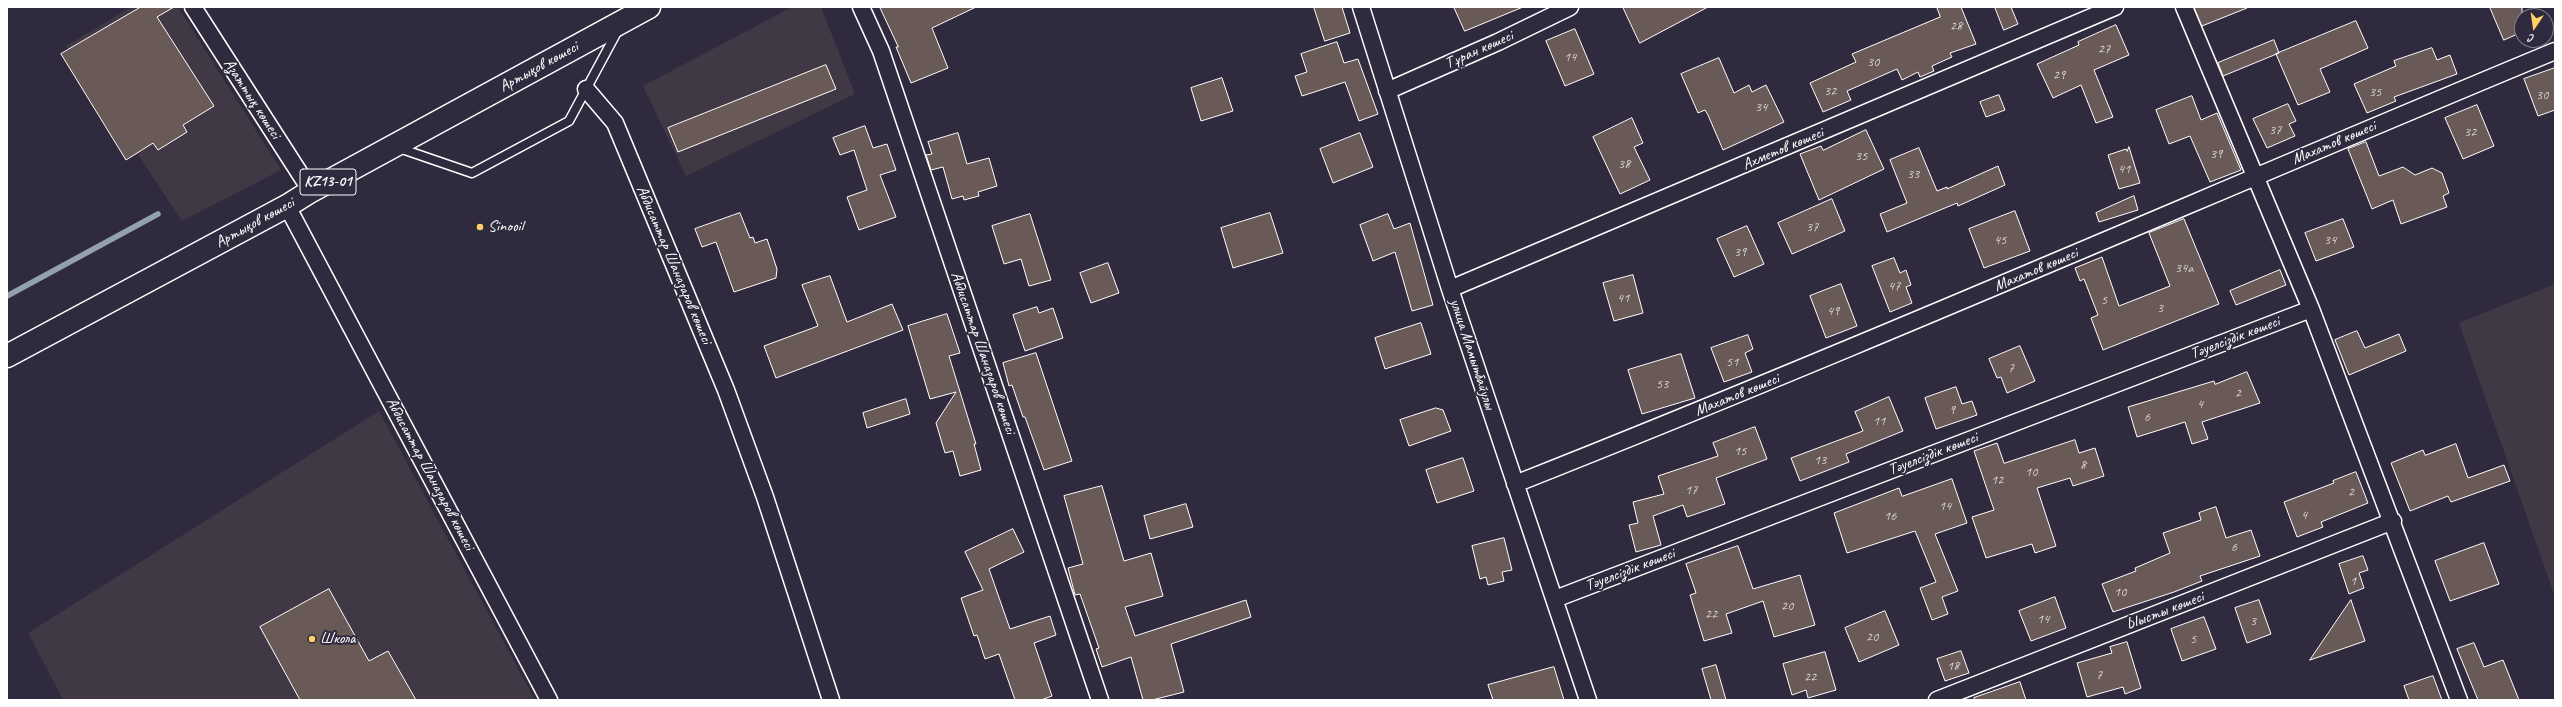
<!DOCTYPE html>
<meta charset="utf-8">
<style>
body{margin:0}
#map{position:relative;width:2562px;height:707px;overflow:hidden;background:#2f2a3d;font-family:Caveat,sans-serif}
canvas{display:block}
.frame{position:absolute;inset:0;border:8px solid #fff;pointer-events:none}
.north{position:absolute;left:2514px;top:8px;width:40px;height:40px;box-sizing:border-box;background:#2f2a3d;border:1px solid #827f8b;border-radius:50%;rotate:193deg;font-size:11px;font-weight:700;line-height:16px;text-align:center;color:#fff}
.north::after{content:'';display:block;margin:auto;width:14px;height:18px;background:#ffd166;clip-path:polygon(50% 0,100% 100%,50% 72%,0 100%)}
</style>
<div id="map">
<canvas width="2562" height="707"></canvas>
<div class="frame"></div>
<div class="north">С</div>
</div>
<script>
const context = document.querySelector('canvas').getContext('2d');
context.lineJoin = 'round';
function paint(path, color) {
  context.fillStyle = color;
  context.fill(path, 'evenodd');
}
function stroke(path, color, width, dash) {
  context.strokeStyle = color;
  context.lineWidth = width;
  context.lineCap = dash ? 'butt' : 'round';
  context.setLineDash(dash || []);
  context.stroke(path);
}
function label(font, color, halo, rows, align = 'center') {
  context.font = font + ' Caveat,sans-serif';
  context.lineWidth = 4;
  context.setLineDash([]);
  context.textBaseline = 'middle';
  context.strokeStyle = halo;
  context.fillStyle = color;
  for (const [text, x, y, turn = 0] of rows) {
    context.save();
    context.translate(x, y);
    context.rotate((+turn || 0) * Math.PI / 180);
    context.textAlign = isNaN(turn) ? turn : align;
    if (halo) context.strokeText(text, 0, 0);
    context.fillText(text, 0, 0);
    context.restore();
  }
}
paint(new Path2D(`
 M131,7H178L281,170L182,221L66,46Z
 M792,7H821L855,94L686,176L643,86Z
 M2555,284V597L2459,323Z
 M379,411L535,700H63L28,633Z`), '#403845');
stroke(new Path2D(`
 M7,296L158,214`), '#92a1aa', 5.5);
const building = new Path2D(`
 M141,7H174L157,17L214,106L183,125L187,132L158,150L153,143L126,160L61,54Z
 M880,7H976L932,28L948,68L911,83L896,47H898Z
 M1314,7H1342L1350,33L1325,41Z
 M1454,7H1523L1465,31Z
 M1623,7H1708L1640,43Z
 M1937,7H1961L1976,44L1950,53L1952,57L1932,66L1934,71L1920,77L1918,72L1902,80L1897,69L1847,91L1851,100L1823,112L1810,83L1856,62L1852,54L1940,17Z
 M1995,7H2011L2018,24L2004,30Z
 M2194,7H2247V8L2202,26Z
 M2490,7H2522V32L2504,40Z
 M2356,21L2368,48L2320,69L2330,92L2298,105L2276,54Z
 M2116,25L2129,55L2094,70L2113,117L2096,123L2081,85L2053,98L2037,64L2079,45L2078,42Z
 M1575,29L1594,74L1565,86L1546,41Z
 M2274,40L2279,53L2223,76L2218,63Z
 M1337,42L1344,63L1358,59L1378,114L1359,121L1345,82L1302,96L1295,76L1307,72L1301,54Z
 M2432,48L2437,60L2450,55L2457,74L2394,97L2396,101L2367,113L2354,84L2396,66L2394,61Z
 M1719,58L1734,93L1749,85L1752,92L1766,85L1784,122L1723,150L1708,115L1705,110L1698,113L1681,74Z
 M826,65L836,89L678,152L668,128Z
 M2555,68V110L2538,116L2524,79Z
 M1222,78L1233,111L1201,121L1191,88Z
 M1999,95L2005,110L1986,117L1980,102Z
 M2192,96L2201,120L2217,113L2241,170L2210,182L2190,136L2169,144L2156,110Z
 M2288,104L2296,121L2289,124L2295,136L2267,148L2253,119Z
 M2477,105L2494,146L2463,159L2445,118Z
 M1632,118L1643,143L1634,147L1650,180L1620,194L1593,137Z
 M865,126L873,148L887,144L896,170L880,175L896,217L859,230L847,197L867,190L854,150L840,155L833,138Z
 M1866,130L1884,169L1819,200L1800,154L1821,146L1823,150Z
 M958,133L967,164L989,158L997,186L978,192L979,196L964,200L963,196L952,199L943,167L931,170L926,155L932,154L928,142Z
 M1360,133L1373,167L1333,183L1320,149Z
 M2366,142L2379,176L2403,167L2415,175L2432,168L2442,173L2449,193L2443,196L2447,207L2401,224L2393,200L2372,209L2348,149Z
 M2129,147L2140,183L2119,189L2108,155L2126,149L2127,151Z
 M1919,148L1937,191L1947,187V189L1998,166L2005,185L1958,206L1957,203L1887,232L1880,214L1907,203L1890,160Z
 M2134,196L2138,210L2099,222L2096,213Z
 M1832,199L1845,231L1792,254L1778,223Z
 M2015,211L2030,251L1984,268L1969,229Z
 M740,213L750,238L753,237L755,243L767,239L777,269L776,278L734,292L716,242L702,247L695,229Z
 M1270,213L1283,253L1233,268L1221,228Z
 M1030,214L1051,280L1029,286L1021,259L1004,264L992,226Z
 M1388,214L1394,229L1410,223L1433,305L1412,311L1395,252L1373,261L1360,225Z
 M2184,219L2219,304L2103,350L2091,318L2098,315L2084,279L2080,281L2075,268L2102,257L2119,306L2170,286L2149,233Z
 M2343,219L2354,247L2316,261L2305,233Z
 M1747,226L1764,264L1734,277L1717,239Z
 M1894,258L1900,273L1906,270L1911,285L1906,287L1912,303L1890,312L1872,266Z
 M1108,263L1119,293L1091,303L1080,273Z
 M2280,270L2286,285L2236,305L2230,291Z
 M1633,275L1643,313L1614,321L1603,283Z
 M830,276L847,322L892,304L903,330L776,378L764,346L818,326L802,285Z
 M1841,284L1857,326L1826,338L1810,296Z
 M1037,307L1039,313L1053,308L1063,338L1025,351L1013,315Z
 M947,314L960,353L949,356L976,444H974L981,470L960,476L953,451L945,453L936,423L956,392L930,399L908,326Z
 M1421,323L1431,354L1385,369L1375,338Z
 M2357,331L2365,348L2399,334L2406,351L2349,375L2335,340Z
 M1748,335L1753,349L1745,353L1752,372L1724,382L1711,348Z
 M2020,346L2035,381L2007,393L2001,377L1997,378L1989,359Z
 M1036,353L1072,461L1044,470L1025,417H1023L1012,385L1009,386L1003,363Z
 M1681,354L1695,398L1642,414L1628,370Z
 M2247,372L2260,403L2202,422L2208,439L2192,444L2185,422L2137,437L2128,407L2214,381L2215,384Z
 M1956,387L1962,404L1972,401L1977,415L1936,429L1925,398Z
 M1889,397L1903,431L1846,454L1849,462L1800,481L1791,458L1863,431L1855,412Z
 M906,399L910,414L867,428L863,413Z
 M1436,408L1443,410L1451,431L1409,446L1400,420Z
 M1755,427L1767,459L1716,478L1725,504L1687,517L1683,505L1653,516L1661,545L1636,552L1629,525L1638,523L1633,502L1664,494L1658,476L1718,456L1713,443Z
 M2075,440L2079,453L2095,448L2104,476L2073,486L2070,478L2037,488L2056,546L2035,553L2032,544L1986,558L1972,517L1994,510L1974,451L1997,443L2004,463Z
 M2456,444L2468,478L2504,465L2510,481L2451,502L2448,496L2410,511L2391,463L2423,450L2425,455Z
 M1463,458L1474,491L1437,503L1426,470Z
 M2356,472L2368,503L2321,522L2323,527L2297,537L2284,502L2334,483L2333,481Z
 M1952,479L1967,523L1935,534L1958,591L1942,597L1948,614L1932,620L1920,588L1936,582L1915,531L1847,553L1834,513L1899,488L1902,496Z
 M1102,486L1124,561L1151,553L1163,596L1125,607L1135,636L1246,600L1251,617L1171,644L1184,692L1152,700H1143L1131,657L1102,667L1096,649L1099,648L1080,594L1075,595L1068,568L1083,564L1064,496Z
 M1186,504L1193,527L1150,539L1144,516Z
 M2216,507L2226,538L2251,530L2260,556L2200,576L2202,581L2174,592L2113,612L2102,584L2136,571L2135,568L2170,553L2163,533L2201,520L2199,513Z
 M1013,529L1024,552L989,569L1010,629L1050,616L1056,635L1034,643L1052,696L1041,700H1015L999,654L985,659L977,635L974,636L961,598L983,590L965,552Z
 M1504,538L1512,570L1502,572L1504,581L1488,585L1486,577L1480,579L1472,546Z
 M2484,543L2499,584L2450,601L2435,561Z
 M1738,546L1753,589L1800,575L1815,625L1774,637L1763,601L1726,614L1732,633L1704,641L1690,595L1696,593L1686,564Z
 M2363,556L2368,570L2359,573L2364,588L2349,594L2339,564Z
 M329,589L369,661L388,651L416,700H300L260,627Z
 M2055,597L2066,628L2031,641L2019,611Z
 M2259,600L2271,634L2247,643L2235,608Z
 M2351,600L2365,641L2310,660Z
 M1885,611L1899,645L1859,662L1845,628Z
 M2204,617L2216,649L2182,661L2171,629Z
 M2127,642L2141,688L2125,694L2123,687L2087,697L2077,663L2112,653L2110,647Z
 M2474,643L2484,667L2503,660L2519,700H2478L2457,649Z
 M1961,651L1969,673L1945,681L1937,659Z
 M1825,652L1836,690L1808,698L1806,690L1792,695L1783,664Z
 M1716,665L1726,700H1711L1702,669Z
 M1554,667L1564,700H1493L1488,685Z
 M2433,676L2442,700H2409L2404,686Z
 M2020,682L2026,700H1975L1974,698Z`);
paint(building, '#695a57');
stroke(building, '#fff', 1);
const lane = new Path2D(`
 M399,148L472,173L569,121L618,30`);
const street = new Path2D(`
 M193,7L311,191
 M861,7L881,51L1100,700
 M1361,7L1450,289L1588,700
 M2184,7L2311,309L2459,700
 M586,89L615,123L726,390L765,497L831,700
 M1387,91L1498,42L1570,7
 M287,206L549,700
 M1450,289L2115,7
 M1515,484C1864,346 2208,195 2555,51
 M1555,599L2311,309
 M1937,700L2393,521`);
const highway = new Path2D(`
 M7,356L287,206L311,191L649,7`);
stroke(lane, '#fff', 11);
stroke(street, '#fff', 19);
stroke(highway, '#fff', 25);
stroke(lane, '#2f2a3d', 8);
stroke(street, '#2f2a3d', 16);
stroke(highway, '#2f2a3d', 22);
for (const [x, y, r, color] of [
 [480,227,4,"#ffd166"],
 [312,639,4,"#ffd166"]
]) {
  const dot = new Path2D();
  dot.arc(x, y, r, 0, 2 * Math.PI);
  context.fillStyle = color;
  context.fill(dot);
  stroke(dot, '#2f2a3d', 1.5);
}
label('14px', '#dad6d5', null, [
 ["28",1956,26],
 ["27",2104,49],
 ["14",1570,57],
 ["30",1873,62],
 ["29",2059,75],
 ["32",1830,91],
 ["35",2375,92],
 ["30",2542,95],
 ["34",1761,107],
 ["37",2275,130],
 ["32",2470,132],
 ["39",2216,154],
 ["35",1861,156],
 ["38",1624,164],
 ["41",2124,169],
 ["33",1913,174],
 ["37",1812,227],
 ["45",2000,240],
 ["34",2330,240],
 ["39",1740,252],
 ["34а",2184,268],
 ["47",1894,286],
 ["41",1623,298],
 ["5",2104,300],
 ["3",2160,308],
 ["49",1833,311],
 ["51",1732,362],
 ["7",2011,368],
 ["53",1662,384],
 ["2",2238,393],
 ["4",2200,404],
 ["9",1952,410],
 ["6",2147,417],
 ["11",1879,421],
 ["15",1740,451],
 ["13",1820,460],
 ["8",2083,465],
 ["10",2031,472],
 ["12",1997,480],
 ["17",1691,490],
 ["2",2351,492],
 ["14",1945,506],
 ["4",2304,515],
 ["16",1890,516],
 ["6",2234,547],
 ["1",2353,581],
 ["10",2120,592],
 ["20",1787,606],
 ["22",1711,614],
 ["14",2043,619],
 ["3",2253,621],
 ["20",1872,637],
 ["5",2193,639],
 ["18",1953,666],
 ["7",2099,675],
 ["22",1810,677]
]);
for (const [x, y, w] of [
 [328,182,56]
]) {
  const box = new Path2D();
  box.roundRect(x - w / 2, y - 13, w, 26, 3);
  context.fillStyle = '#2f2a3d';
  context.fill(box);
  stroke(box, '#fff', 1);
}
label('bold 15px', '#fff', null, [
 ["KZ13-01",328,182]
]);
label('16px', '#fff', '#2f2a3d', [
 ["Тұран көшесі",1479,50,-24],
 ["Артықов көшесі",539,67,-29],
 ["Азаттық көшесі",252,99,57],
 ["Махатов көшесі",2334,143,-23],
 ["Ахметов көшесі",1783,149,-23],
 ["Артықов көшесі",255,223,-29],
 ["Абдисаттар Шаназаров көшесі",674,265,67],
 ["Махатов көшесі",2036,270,-23],
 ["Тәуелсіздік көшесі",2235,338,-21],
 ["Абдисаттар Шаназаров көшесі",983,353,71],
 ["улица Мамытбайулы",1472,354,72],
 ["Махатов көшесі",1737,395,-22],
 ["Тәуелсіздік көшесі",1933,454,-21],
 ["Абдисаттар Шаназаров көшесі",430,474,62],
 ["Тәуелсіздік көшесі",1630,570,-21],
 ["Ыысты көшесі",2165,611,-21]
]);
label('16px', '#fff', '#2f2a3d', [
 ["Sinooil",488,227],
 ["Школа",320,639]
], 'left');
</script>
